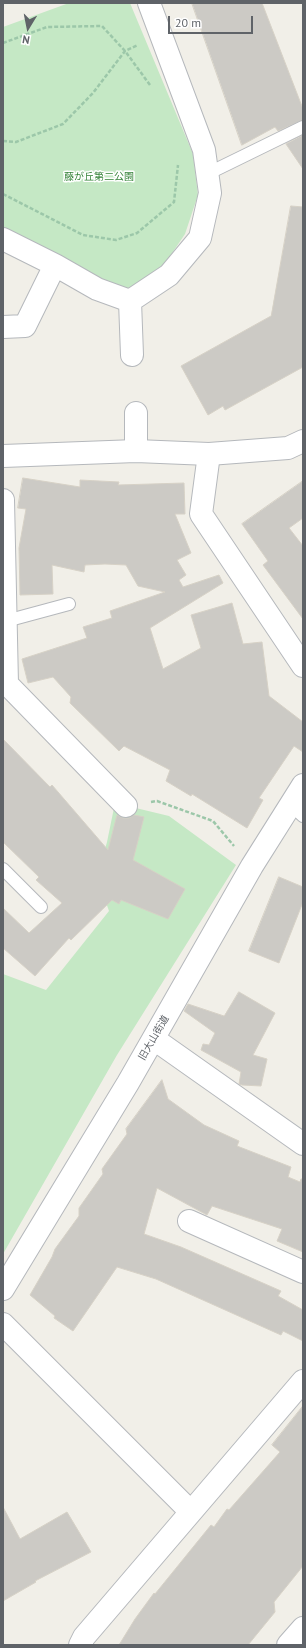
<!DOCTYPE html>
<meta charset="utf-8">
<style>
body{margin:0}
#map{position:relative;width:306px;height:1648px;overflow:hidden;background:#f1efe8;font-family:"PT Sans",sans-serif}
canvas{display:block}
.frame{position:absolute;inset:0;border:4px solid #5f6368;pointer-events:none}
.north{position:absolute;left:8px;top:8px;width:40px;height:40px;-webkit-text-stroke:3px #fff;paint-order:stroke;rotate:190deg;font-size:11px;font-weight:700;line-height:16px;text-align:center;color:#5f6368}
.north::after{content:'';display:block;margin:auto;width:14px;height:18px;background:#5f6368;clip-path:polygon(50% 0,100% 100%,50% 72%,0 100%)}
.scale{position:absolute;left:168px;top:16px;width:85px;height:18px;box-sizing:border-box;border:2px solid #5f6368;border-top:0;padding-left:5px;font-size:12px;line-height:14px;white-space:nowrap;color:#5f6368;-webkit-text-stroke:3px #fff;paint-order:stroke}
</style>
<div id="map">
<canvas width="306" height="1648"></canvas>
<div class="frame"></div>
<div class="north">N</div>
<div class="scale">20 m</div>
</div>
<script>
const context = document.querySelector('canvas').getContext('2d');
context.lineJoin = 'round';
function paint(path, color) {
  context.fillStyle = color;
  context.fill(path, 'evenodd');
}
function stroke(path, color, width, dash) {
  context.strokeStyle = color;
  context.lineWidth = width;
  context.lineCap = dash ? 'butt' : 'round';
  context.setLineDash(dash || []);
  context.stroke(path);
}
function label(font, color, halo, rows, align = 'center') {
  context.font = font + ' "PT Sans","Noto Sans JP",sans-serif';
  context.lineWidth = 3;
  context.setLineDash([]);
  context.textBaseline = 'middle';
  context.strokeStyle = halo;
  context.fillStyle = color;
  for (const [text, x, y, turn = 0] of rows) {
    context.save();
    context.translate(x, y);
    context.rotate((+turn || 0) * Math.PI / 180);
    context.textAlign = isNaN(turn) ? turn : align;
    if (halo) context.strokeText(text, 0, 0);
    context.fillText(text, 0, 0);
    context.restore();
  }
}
paint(new Path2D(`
 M69,3H130L193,154L198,195L185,234L160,271L129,291L3,239V27Z
 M115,803L169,816L236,865L117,1055L3,1254V974L46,990L109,911L97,877L107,842Z`), '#c5e8c5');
const building = new Path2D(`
 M192,3H262L303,109V120L278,131L275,127L242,145Z
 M303,135V169L286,144Z
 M291,206L303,207V367L225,410L223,406L208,415L181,366L271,316Z
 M23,478L80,487V480L119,482L118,485L184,483L185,514H175L191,553L177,560L186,575L179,580L183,587L219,575L223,583L150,628L163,669L201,648L191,615L232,603L243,644L262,642L269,696L303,722V752L294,746L259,798L263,800L247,828L192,794L191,796L166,781L170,770L124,746L119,751L70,703L71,697L53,677L28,683L22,659L87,638L83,627L112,618L110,611L165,592L138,586L126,565L105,564L85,565L84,572L52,565L53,594L20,595L19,548L26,509L18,508Z
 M303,481V518L289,528L303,546V619L263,565L268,561L242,524Z
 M3,739L50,787L52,785L108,850L117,815L123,818H129L134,815L144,817L133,860L185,889L168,919L121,900L119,904L112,900L71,940L69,938L35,976L3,948V908L29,933L62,903L36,880L39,877L3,842Z
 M279,877L303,887V902L279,963L249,951Z
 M239,992L275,1013L253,1055L267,1059L261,1086L242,1085L239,1084L241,1072L201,1050L203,1044L209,1045L215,1033L184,1011L188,1004L224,1016Z
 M162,1080L168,1099L204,1125L239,1141L237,1146L291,1167L288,1177L300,1182L301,1179H303V1252L277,1241L282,1229L212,1206L207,1215L157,1188L144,1234L181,1247L281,1291L278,1296L303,1310V1341L283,1331L281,1335L156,1279L117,1267L73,1331L54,1318L55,1316L30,1295L52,1257L55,1249L79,1216V1208L103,1174L102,1169L127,1134L126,1129Z
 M303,1406V1566L274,1602L275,1612L248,1645H119L135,1619L154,1593L155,1594L211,1525L214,1527L227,1509L229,1510L280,1452L272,1445Z
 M3,1507L20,1539L67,1512L91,1552L35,1581L36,1582L3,1601Z`);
paint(building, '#cccac5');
stroke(building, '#d6d1c6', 1);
const service = new Path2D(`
 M207,174L303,127
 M6,621L69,604
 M291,805L303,816
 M3,869L41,907`);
const minor = new Path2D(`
 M3,239L55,265L97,289L130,301L169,275L200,238L210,193L204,150L149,3
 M130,301L132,355
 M3,327L25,326L55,265
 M136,413V451
 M209,454L201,514L303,666
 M3,500L7,684L126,806
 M154,1039L303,1144
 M189,1221L303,1272
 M3,1324L191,1512
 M80,1645L84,1637L303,1381
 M288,1645L303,1628`);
const tertiary = new Path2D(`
 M3,456L136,451L209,454L288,448L303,441
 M3,1289L128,1083L252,866L303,785`);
stroke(service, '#b5b8bc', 14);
stroke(minor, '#b5b8bc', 24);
stroke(tertiary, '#b5b8bc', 24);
stroke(new Path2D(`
 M3,43L47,27L102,26L125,51L150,85
 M3,141L16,142L63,124L93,93L125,51L138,45
 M3,194L83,235L116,240L137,233L174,202L178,165
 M151,802L157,801L213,821L234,846`), '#9cc7a9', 2.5, [4, 2]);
stroke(service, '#fff', 12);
stroke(minor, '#fff', 22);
stroke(tertiary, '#fff', 22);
label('10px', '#348238', '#fff', [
 ["藤が丘第二公園",99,177]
]);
label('10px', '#5f6368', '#fff', [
 ["旧大山街道",154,1038,-60]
]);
</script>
